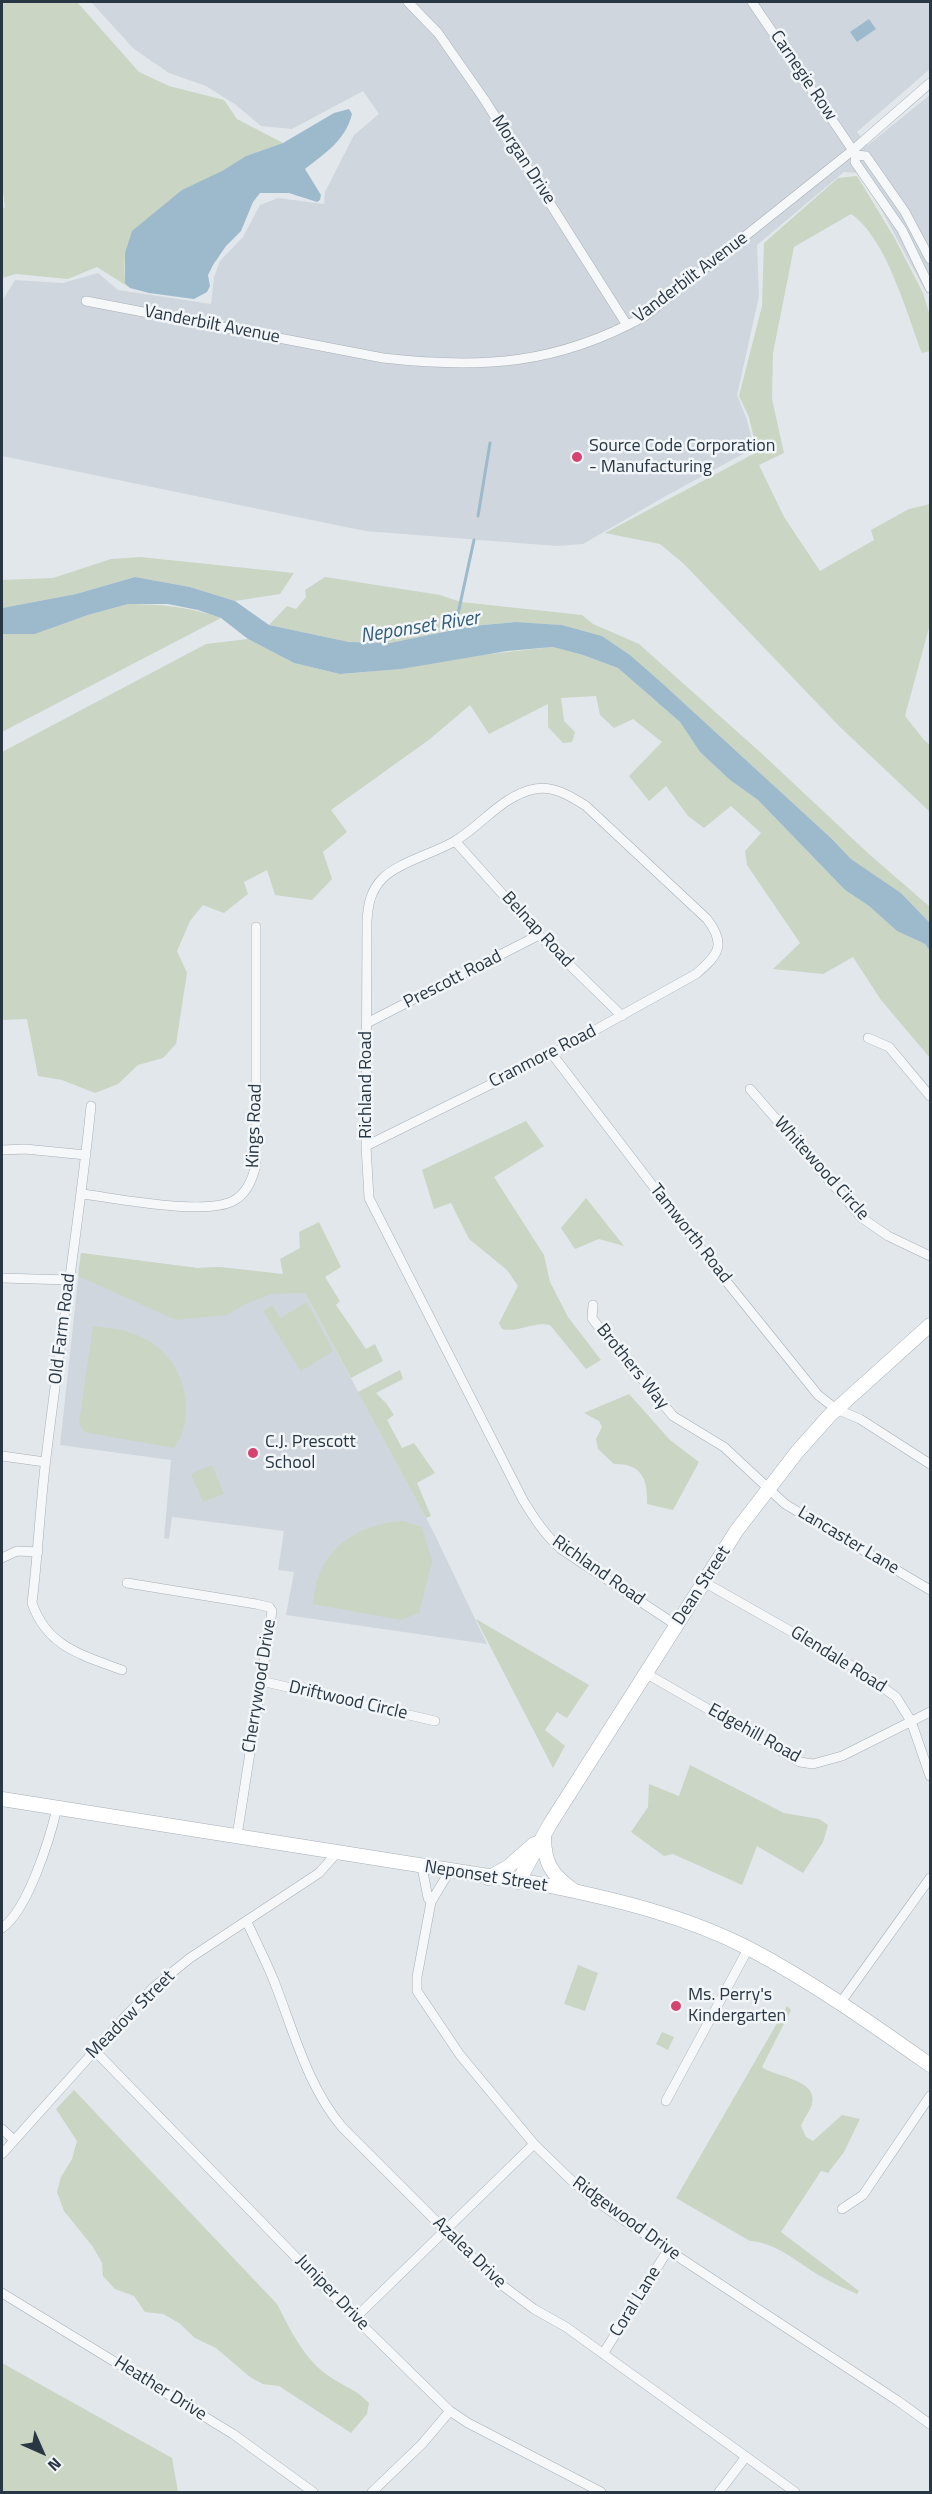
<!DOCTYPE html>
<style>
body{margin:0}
#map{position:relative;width:932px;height:2494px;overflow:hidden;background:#e2e7eb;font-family:"Titillium Web",sans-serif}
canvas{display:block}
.frame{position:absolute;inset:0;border:3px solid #293744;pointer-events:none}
.north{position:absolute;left:12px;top:2422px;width:60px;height:60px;-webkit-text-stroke:4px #f2f6f8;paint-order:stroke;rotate:135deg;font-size:16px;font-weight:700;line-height:24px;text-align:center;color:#293744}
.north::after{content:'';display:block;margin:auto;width:21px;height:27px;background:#293744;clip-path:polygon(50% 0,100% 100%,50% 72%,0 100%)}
</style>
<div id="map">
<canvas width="932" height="2494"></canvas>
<div class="frame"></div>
<div class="north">N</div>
</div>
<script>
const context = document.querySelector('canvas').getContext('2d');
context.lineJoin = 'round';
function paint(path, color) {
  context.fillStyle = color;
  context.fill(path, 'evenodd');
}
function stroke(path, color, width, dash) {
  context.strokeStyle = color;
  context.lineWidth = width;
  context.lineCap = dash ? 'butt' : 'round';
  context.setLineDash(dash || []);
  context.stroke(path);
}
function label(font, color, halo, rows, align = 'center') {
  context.font = font + ' "Titillium Web",sans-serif';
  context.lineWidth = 5;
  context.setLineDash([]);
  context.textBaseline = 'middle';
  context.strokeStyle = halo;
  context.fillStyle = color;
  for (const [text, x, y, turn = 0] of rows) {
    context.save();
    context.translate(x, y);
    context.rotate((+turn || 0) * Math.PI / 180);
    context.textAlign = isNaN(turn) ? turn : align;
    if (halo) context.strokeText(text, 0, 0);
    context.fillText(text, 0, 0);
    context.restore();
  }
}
paint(new Path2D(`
 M91,2H930V69L857,132L868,145L930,95V293L927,294L878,204L857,173L844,172L757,245L759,296L737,395L747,420L754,448L664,497L583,544L557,546L365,531L2,456V301L15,280L63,283L98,273L118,290L211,304L214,277L220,261L243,237L260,205L278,198L324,204L325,192L354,135L379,114L363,91L292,129L261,126L236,105L206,86L169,73L134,49Z
 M81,1253L197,1268L219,1267L306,1277L305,1293L432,1529L487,1644L286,1615L294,1572L278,1570L284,1531L172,1517L169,1539L164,1538L171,1460L60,1445Z`), '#d0d6dd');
paint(new Path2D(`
 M2,2H77L139,72L169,86L224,100L237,119L283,143L246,156L222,171L125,253C125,265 122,279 130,288L97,267L68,279L16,274L2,278V207L5,208L2,184Z
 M857,176L894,237L923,293L930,316V351L922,353C907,314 886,237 851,214L794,247L773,353L772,399L784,453L759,465L784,517L820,571L874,540L871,530L909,509L930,504V624L905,716L924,740L930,745V812L840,727L684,564L660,544L605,533L757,452L749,417L739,396L762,306L764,243L838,178Z
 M140,557L294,573L280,594L235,601L190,587L135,577L76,594L2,608V580L53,578L111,559Z
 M325,577L440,595L461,602L582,615L593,624L639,644L760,752L870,855L930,907V923L901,893L851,859L832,839L662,683L630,655L602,636L562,625L516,622L473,626L390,643L349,642L269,625L287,606L296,609L306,597L305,590Z
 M128,604C162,604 190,607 221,618L2,732V634H35L88,615Z
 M248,639L294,663L340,674L401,669L462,657L553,647L583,655L618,668L680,722L700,752L730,780L758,800L845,890L869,906L897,931L925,944L930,951V1058L881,1000L853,957L823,974L773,969L800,943L747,865L745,851L761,833L731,806L704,828L688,816L666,786L649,801L629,776L662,742L633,719L614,728L600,715L596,696L561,698L564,721L575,732L572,742L563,743L548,727V704L489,734L470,705L430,739L331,810L347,832L323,852L332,879L312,900L275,895L267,870L244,882L248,894L224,913L203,905L190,921L177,951L187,973L176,1044L163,1058L138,1065L118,1084L95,1093L62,1080L38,1076L27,1019L2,1020V752L206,644Z
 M526,1121L544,1146L494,1177L544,1255L550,1282L568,1317L601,1360L586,1369L550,1325C533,1321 519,1333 502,1329L499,1323L518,1286L507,1270L469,1239L451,1203L434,1209L422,1170Z
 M586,1198L624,1246L599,1239L575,1249L561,1228Z
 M319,1222L341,1267L325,1277L340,1301L336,1305L366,1349L375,1344L383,1361L351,1378L305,1293L272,1294L248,1303L226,1315L176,1320L78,1276L81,1253L197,1268L219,1267L283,1274L280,1259L300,1248L299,1232Z
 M307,1302L333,1351L301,1371L263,1311L272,1305L280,1318Z
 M93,1326C112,1328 130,1330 147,1340C184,1360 199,1414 174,1448L84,1432L79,1423Z
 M400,1370L403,1379L376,1393L386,1403L394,1415L387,1420L402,1448L414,1443L435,1473L417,1483L431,1516L426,1518L358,1392Z
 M629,1394L670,1440L699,1462L673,1510L647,1504C648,1480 642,1463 614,1464L598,1449L596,1439L602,1427L599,1421L584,1413Z
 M212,1465L224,1494L203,1502L191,1474Z
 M403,1521L422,1527L432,1561L419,1613L401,1620L313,1604C316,1553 353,1524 403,1521Z
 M476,1619L589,1685L567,1718L557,1712L545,1730L565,1746L553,1768Z
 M690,1765L784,1813L819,1819L828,1825L823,1842L803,1873L757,1846L742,1885L673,1854L664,1856L631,1832L648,1807L649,1784L679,1796Z
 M578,1965L598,1973L585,2011L564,2004Z
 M787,2006L791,2010L762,2067C774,2077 819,2079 812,2104C810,2111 804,2118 801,2126L806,2137L813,2141L842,2115L860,2119L844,2152L828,2173L821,2171L781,2232L859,2291L857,2294C845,2289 833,2283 822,2277C799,2264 778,2243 750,2241L676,2198Z
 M662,2032L674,2037L668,2050L656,2044Z
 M74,2090L277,2304C290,2329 303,2357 326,2374C340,2385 356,2389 369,2403L367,2414L351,2433L279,2386L263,2384L250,2377L216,2348L195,2338L179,2323L163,2314L145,2312L134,2296L115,2289L103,2276L102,2263L93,2247L64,2211L57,2192L61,2177L72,2159L77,2141L56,2109Z
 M2,2363L172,2458L178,2492H2Z`), '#cad5c3');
paint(new Path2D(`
 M869,19L876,29L857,42L850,32Z
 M349,109L352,114C345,141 325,153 305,169L321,195L320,200L317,202L289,193H260L253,202L241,231L226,246L213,265L208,275L210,286L207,292L194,299L149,293L130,288L125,283V253L132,231L182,190L222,171L246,156L283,143L334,113Z
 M135,577L190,587L235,601L269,625L349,642L390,643L473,626L516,622L562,625L602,636L630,655L662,683L832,839L851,859L901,893L930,923V951L925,944L897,931L869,906L845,890L758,800L730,780L700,752L680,722L618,668L583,655L553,647L507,651L401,669L340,674L294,663L248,639L221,618L198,610L168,604H128L88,615L35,634H2V608L76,594Z`), '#9cbacc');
stroke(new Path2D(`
 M478,516L490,443
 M454,632L474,540`), '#9cbacc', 3);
const minor = new Path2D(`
 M408,2L438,33L484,99L627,325
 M752,2L850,146L856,155L855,162L902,230L930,288
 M856,155L866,156L905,212L930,259
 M86,301L383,358C482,369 556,365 645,316L853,150L930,83
 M455,841L539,935L622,1016
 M367,1023L539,935
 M868,1038L889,1047L930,1096
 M552,1054L718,1271L818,1395L836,1409L860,1419L930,1464
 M750,1089L862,1218L888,1236L930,1256
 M91,1106C79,1224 60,1341 46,1458C40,1506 38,1555 32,1603C47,1647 82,1655 122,1670
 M366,1146L552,1054L696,974C718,955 727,945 707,919L586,806C572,797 553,785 535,789C503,795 482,825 455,841C435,853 397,863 382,879C370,892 368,905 367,921L366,1146L369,1198L523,1500C534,1518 545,1535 561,1549L676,1625
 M2,1150L25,1149L86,1155
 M82,1194C116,1198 204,1216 233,1201C247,1194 253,1178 256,1164V927
 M2,1278L69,1280
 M593,1305L592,1318L598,1326L673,1416L724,1447L785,1504L930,1590
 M2,1456L45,1462
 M2,1558L17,1551L38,1552
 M704,1582L859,1670L896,1697L911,1721L930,1776
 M127,1583L256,1604L269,1607L272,1611L237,1836
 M647,1674L800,1762L813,1764L842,1756L930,1712
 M261,1681L435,1721
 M422,1867L428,1898L431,1902L449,1872
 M431,1902L417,1977V1991L460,2055L534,2144L571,2180L596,2201L668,2250L898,2401L930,2424
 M247,1922C256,1942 266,1961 274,1981C294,2032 307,2085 342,2127L495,2280L534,2309L566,2327L795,2492
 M2,1928C28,1910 50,1838 57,1808
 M841,2002L930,1878
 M95,2051L355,2318L450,2411L468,2423L601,2492
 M666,2101L748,1949
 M2,2129L14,2140
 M2,2154L124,2018L154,1987L190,1958L319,1873L336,1854
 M842,2209L863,2195L930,2096
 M2,2293L233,2434L313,2492
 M355,2318L534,2144
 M603,2354L668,2250
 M372,2492L422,2444L450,2411
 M719,2492L745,2458`);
const secondary = new Path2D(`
 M2,1799L545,1885C615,1899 686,1916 750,1949C814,1983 872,2024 930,2065
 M544,1836C544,1863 551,1874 573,1890
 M488,1878L508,1867L534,1844
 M518,1882L550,1824L737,1530L797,1452L830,1415L930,1325`);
stroke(minor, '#a7afb6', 10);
stroke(secondary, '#a7afb6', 15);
stroke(minor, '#f5f7f9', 9);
stroke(secondary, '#fff', 14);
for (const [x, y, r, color] of [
 [577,457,6,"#d5436e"],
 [253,1453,6,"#d5436e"],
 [676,2006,6,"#d5436e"]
]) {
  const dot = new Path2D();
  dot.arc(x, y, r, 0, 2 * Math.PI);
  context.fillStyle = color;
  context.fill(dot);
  stroke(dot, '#f2f6f8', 2);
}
label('18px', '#293744', '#f2f6f8', [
 ["Carnegie Row",803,76,56],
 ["Morgan Drive",523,160,57],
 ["Vanderbilt Avenue",691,278,-37],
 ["Vanderbilt Avenue",212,325,11],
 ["Belnap Road",537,930,47],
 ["Prescott Road",453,980,-27],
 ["Cranmore Road",543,1057,-27],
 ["Richland Road",367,1085,-90],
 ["Kings Road",255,1126,-88],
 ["Whitewood Circle",821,1169,48],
 ["Tamworth Road",690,1234,52],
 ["Old Farm Road",63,1329,-83],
 ["Brothers Way",632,1367,51],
 ["Lancaster Lane",848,1541,31],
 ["Richland Road",598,1571,35],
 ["Dean Street",702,1586,-57],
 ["Glendale Road",838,1660,32],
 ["Cherrywood Drive",260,1686,-81],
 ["Driftwood Circle",348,1701,13],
 ["Edgehill Road",754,1734,29],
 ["Neponset Street",486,1877,9],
 ["Meadow Street",131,2015,-45],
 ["Ridgewood Drive",626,2219,36],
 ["Azalea Drive",469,2253,44],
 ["Juniper Drive",332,2293,46],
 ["Coral Lane",636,2302,-58],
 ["Heather Drive",160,2389,32]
]);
label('18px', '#293744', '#f2f6f8', [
 ["Source Code Corporation",589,447],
 ["- Manufacturing",589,468],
 ["C.J. Prescott",265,1443],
 ["School",265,1464],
 ["Ms. Perry's",688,1996],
 ["Kindergarten",688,2017]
], 'left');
label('italic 20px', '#315c7a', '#f2f6f8', [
 ["Neponset River",420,628,-9]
]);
</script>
